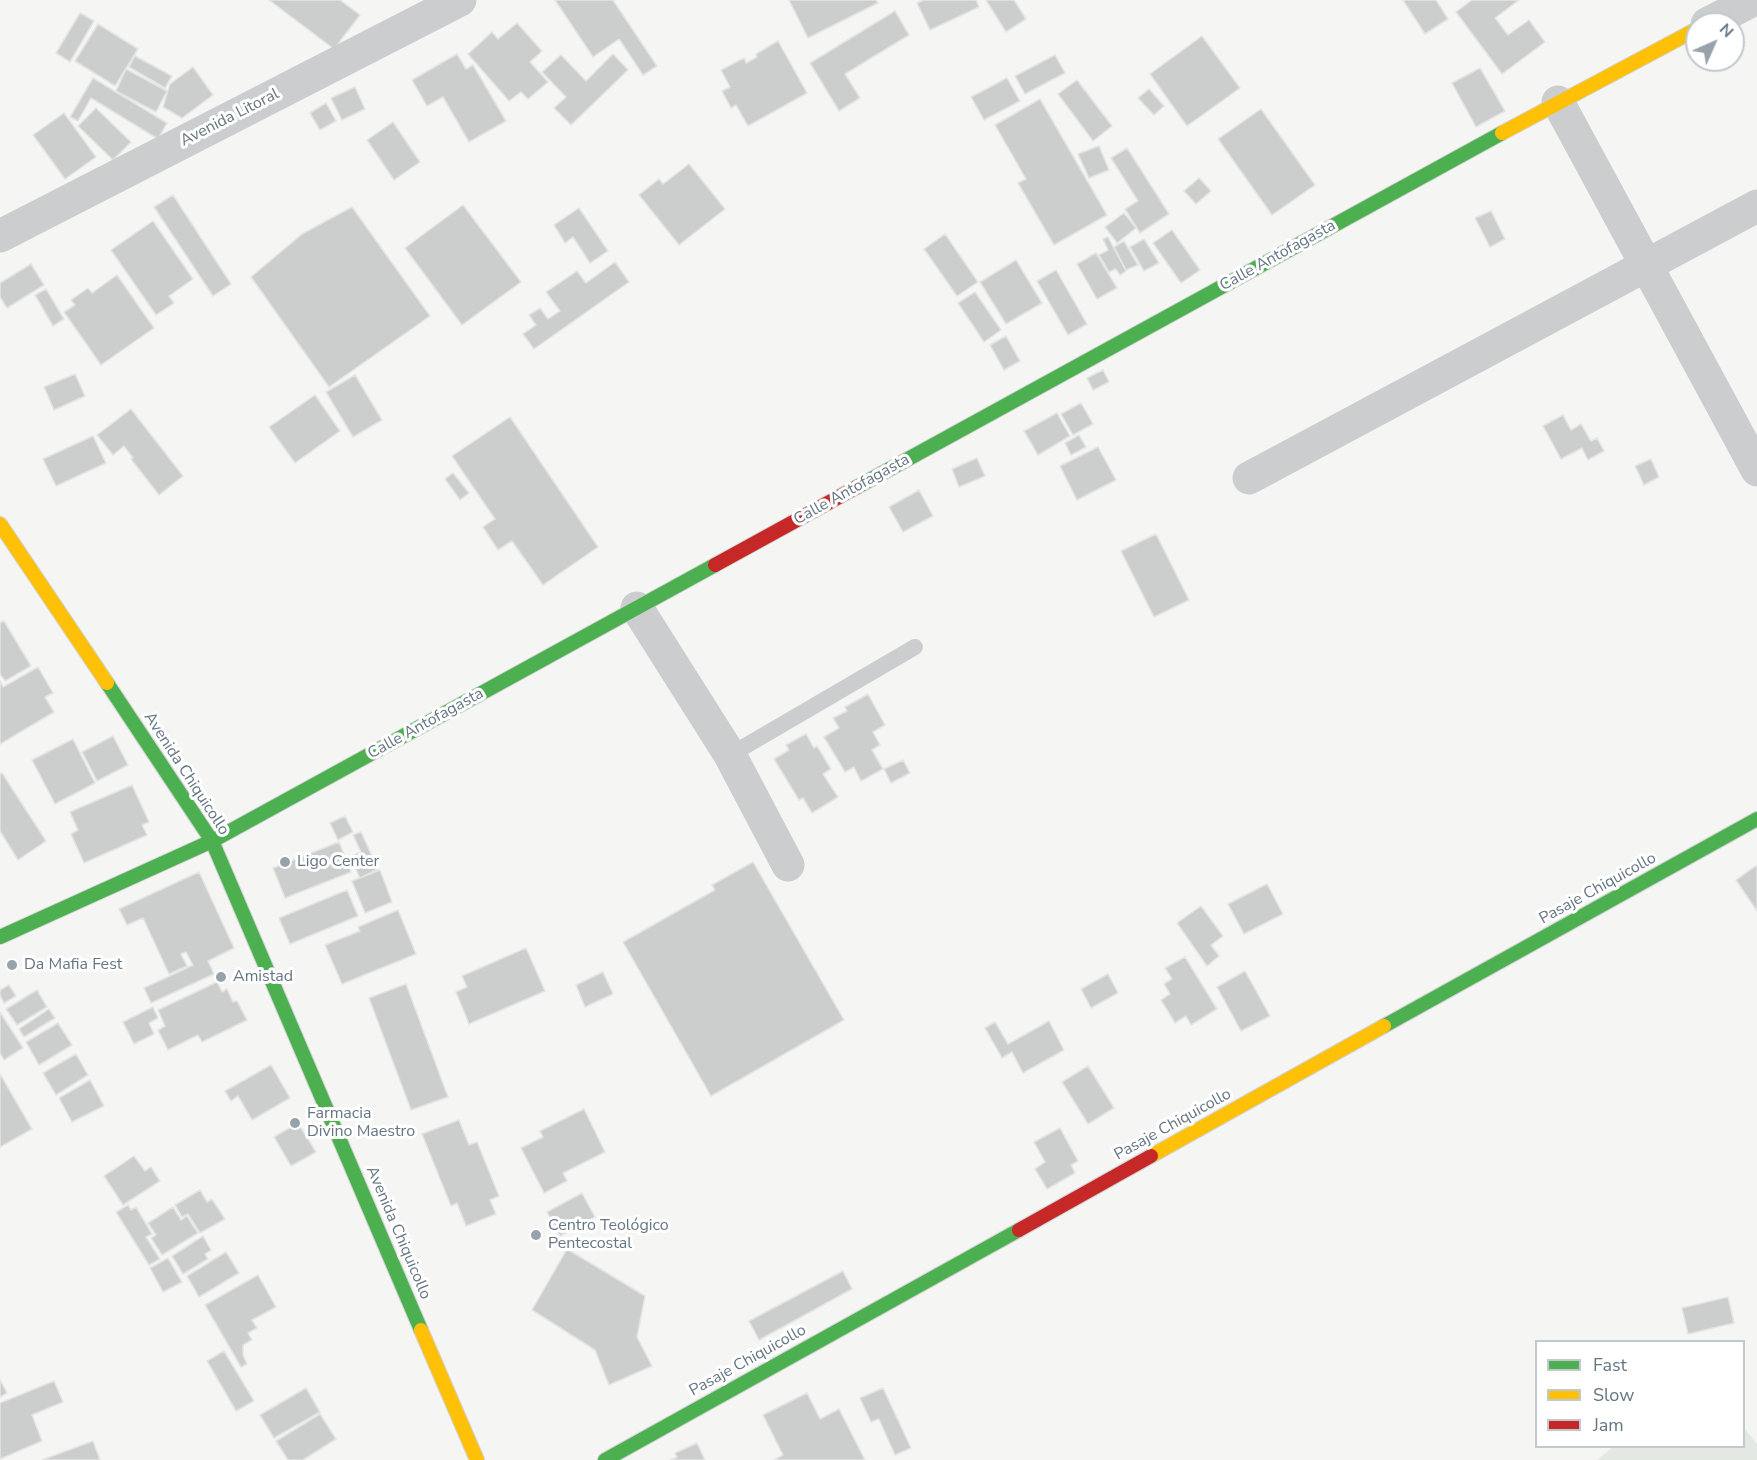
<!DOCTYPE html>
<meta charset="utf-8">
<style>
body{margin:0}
#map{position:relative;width:1757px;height:1460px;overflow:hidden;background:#f5f5f4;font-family:"Nunito Sans",sans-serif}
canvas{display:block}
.legend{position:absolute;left:1535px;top:1340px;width:210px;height:108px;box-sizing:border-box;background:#fff;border:2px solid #c1c8ce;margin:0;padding:8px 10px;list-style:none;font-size:18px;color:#657684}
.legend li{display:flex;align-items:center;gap:12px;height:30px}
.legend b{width:30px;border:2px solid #c1c8ce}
.north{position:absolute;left:1685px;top:12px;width:60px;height:60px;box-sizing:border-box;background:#fff;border:2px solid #c1c8ce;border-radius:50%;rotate:45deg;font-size:16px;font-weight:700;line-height:24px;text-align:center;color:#657684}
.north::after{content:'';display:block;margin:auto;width:21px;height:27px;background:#97a2ab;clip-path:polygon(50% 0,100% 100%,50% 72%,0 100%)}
</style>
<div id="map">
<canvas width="1757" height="1460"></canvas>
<ul class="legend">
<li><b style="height:8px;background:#4caf50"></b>Fast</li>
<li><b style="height:8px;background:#ffc107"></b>Slow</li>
<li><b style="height:8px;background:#c62828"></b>Jam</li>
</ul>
<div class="north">N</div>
</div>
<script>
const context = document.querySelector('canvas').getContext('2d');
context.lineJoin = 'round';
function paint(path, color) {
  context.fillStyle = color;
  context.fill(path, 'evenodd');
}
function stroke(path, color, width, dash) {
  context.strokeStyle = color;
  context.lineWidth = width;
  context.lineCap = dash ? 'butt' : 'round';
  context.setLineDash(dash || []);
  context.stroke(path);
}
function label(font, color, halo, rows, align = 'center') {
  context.font = font + ' "Nunito Sans",sans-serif';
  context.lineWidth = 6;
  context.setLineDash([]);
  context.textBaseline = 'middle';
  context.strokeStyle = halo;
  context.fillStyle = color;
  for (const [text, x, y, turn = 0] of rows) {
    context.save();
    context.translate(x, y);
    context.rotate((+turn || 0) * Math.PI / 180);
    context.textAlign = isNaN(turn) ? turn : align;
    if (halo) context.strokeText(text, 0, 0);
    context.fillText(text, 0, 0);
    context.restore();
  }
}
paint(new Path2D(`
 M1744,1428L1757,1444V1460H1597L1613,1447L1744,1446Z`), '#e4e8e2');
const building = new Path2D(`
 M269,0H340L360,15L334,49Z
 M555,0H613L657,66L643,75L619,39L593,57Z
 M789,0H876L878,3L808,38Z
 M924,0H976L979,7L930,30L917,3Z
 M986,0H1014L1026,19L1006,32Z
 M1403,0H1436L1448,19L1425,34Z
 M1472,0H1519L1495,18L1508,35L1529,20L1545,42L1502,74L1456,12Z
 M895,11L909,35L845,74L860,98L839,111L810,63Z
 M80,13L94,21L70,62L56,53Z
 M517,23L542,51L530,62L548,82L528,99L521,92L509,101L468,54L492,32L498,39Z
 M98,24L138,49L115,86L75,61Z
 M1202,36L1240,88L1187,126L1150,74Z
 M778,41L807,93L748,126L736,105L731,108L722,91L730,87L721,70L744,58L746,63L757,57L756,54Z
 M457,54L466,69L473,65L506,121L469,142L443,97L427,106L412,80Z
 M613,54L628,70L571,125L554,108L566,97L542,72L561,55L586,81Z
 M1055,55L1065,73L1025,94L1015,76Z
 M135,56L172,76L165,88L129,67Z
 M193,67L213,95L182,118L163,107L170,84Z
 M1480,68L1505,111L1476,127L1452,83Z
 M126,69L167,91L156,112L116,91Z
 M93,78L167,123L158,139L91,98L78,121L70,117Z
 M1007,78L1020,101L984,120L971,97Z
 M1077,80L1112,126L1093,141L1058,94Z
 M355,87L365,109L342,120L331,98Z
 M1149,89L1164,106L1154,115L1138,98Z
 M1040,99L1107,215L1054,245L1018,183L1026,179L995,125Z
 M326,103L336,121L320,130L310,113Z
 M96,108L131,142L113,160L78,126Z
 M1261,109L1315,185L1272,215L1218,139Z
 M64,113L96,157L65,179L33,135Z
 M393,122L420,162L394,180L367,140Z
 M1099,146L1109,170L1089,178L1078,154Z
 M1127,148L1169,214L1140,233L1125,209L1138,201L1111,158Z
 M689,164L725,209L679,245L639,195L659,179L663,184Z
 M1199,178L1211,191L1196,204L1184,191Z
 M173,195L231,284L213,296L154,207Z
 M463,205L521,282L462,325L405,248Z
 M352,207L430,316L329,387L251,277L302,234Z
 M579,208L608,251L590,263L573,237L565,243L554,225Z
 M1491,211L1505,239L1490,247L1475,218Z
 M1124,213L1136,228L1117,243L1105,227Z
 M153,221L193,279L169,296L174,303L156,315L111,250Z
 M1172,230L1200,270L1181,283L1153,243Z
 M945,234L978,282L957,296L924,249Z
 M1108,237L1126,271L1120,275L1116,269L1109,272L1099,255L1108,250L1103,239Z
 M1144,239L1159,263L1144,271L1130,247Z
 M1124,241L1138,265L1126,270L1114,247Z
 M1096,253L1117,288L1097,299L1077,264Z
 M1016,260L1042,303L1006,324L980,282Z
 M615,262L629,282L534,349L523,334L536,325L529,315L540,308L548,319L560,311L546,292L577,271L586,283Z
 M31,264L44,285L7,308L0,297V283Z
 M1056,270L1087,324L1068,335L1037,281Z
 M117,275L154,328L101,365L64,312L75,305L71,300L88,288L92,293Z
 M46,289L64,319L53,326L35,295Z
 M975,292L1001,330L984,342L958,303Z
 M1006,336L1020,361L1004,370L990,345Z
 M1103,370L1109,382L1093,390L1087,378Z
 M75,374L85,396L54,410L44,387Z
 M355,375L382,420L353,437L326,392Z
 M315,395L340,431L295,463L269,427Z
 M1081,403L1093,424L1073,435L1061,414Z
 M131,409L183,476L159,495L131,459L133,458L124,446L113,455L97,435Z
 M1057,413L1070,436L1038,455L1024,431Z
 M1563,415L1571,430L1581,424L1591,441L1597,438L1604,451L1588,460L1582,448L1561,459L1543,426Z
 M510,417L598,547L543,585L512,541L498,550L483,527L495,519L452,456Z
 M1079,435L1086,447L1071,455L1065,443Z
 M93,436L106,463L56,486L43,459Z
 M1098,447L1116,480L1077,500L1060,466Z
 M977,458L985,476L959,487L952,469Z
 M1651,459L1659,477L1644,485L1635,466Z
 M453,473L469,493L460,500L445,479Z
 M919,490L933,516L903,532L889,507Z
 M1156,534L1189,600L1154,617L1121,551Z
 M4,621L31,666L5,681L0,674V623Z
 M38,667L53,693L45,697L54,712L0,744V681L3,687Z
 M868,694L885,725L873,732L880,745L872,750L883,769L861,781L854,767L845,772L824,737L839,728L833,718L847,711L845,707Z
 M806,734L814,748L817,746L831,769L823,774L838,797L812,813L803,798L799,800L774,759L789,750L786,745Z
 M113,736L128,765L97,781L82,752Z
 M73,739L95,783L55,804L32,760Z
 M903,760L910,773L891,783L884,769Z
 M2,773L46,841L18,860L0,831V774Z
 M132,785L149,822L142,825L147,835L84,863L71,834L78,830L70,812Z
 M345,816L353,832L338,840L330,823Z
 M361,832L378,869L360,878L350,857L361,852L353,835Z
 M339,842L351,872L285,898L273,868Z
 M753,862L844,1020L711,1096L623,942L715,890L712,885Z
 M1757,865V911L1736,880Z
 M380,870L392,902L365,913L352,881Z
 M199,872L234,948L208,961L214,974L151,1003L144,988L193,965L186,952L181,954L187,966L169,974L143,918L127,925L119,909Z
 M1267,884L1283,914L1244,934L1228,904Z
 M347,890L358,916L290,944L279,918Z
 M1201,906L1223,936L1211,945L1219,956L1207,966L1177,923Z
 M398,910L416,954L342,984L325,945L360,931L358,927Z
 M526,948L545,991L469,1024L456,992L467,987L462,976Z
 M1185,957L1217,1009L1191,1025L1186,1016L1175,1023L1161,1000L1170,994L1164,984L1172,979L1165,968Z
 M1245,971L1270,1016L1241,1031L1217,987Z
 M603,972L613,994L585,1007L576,985Z
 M1108,974L1118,993L1091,1008L1081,989Z
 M217,982L222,992L227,989L233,1002L237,1001L247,1020L202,1042L198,1035L168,1050L158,1030L165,1026L158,1010Z
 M406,984L448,1097L411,1110L369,998Z
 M9,985L16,996L4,1003L0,995V990Z
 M37,990L47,1007L17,1025L6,1009Z
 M153,1007L158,1018L149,1023L154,1034L134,1044L123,1022Z
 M49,1009L55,1018L24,1037L19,1029Z
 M0,1012L23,1048L4,1060L0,1053Z
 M1049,1021L1064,1050L1023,1073L1012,1052L1002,1058L985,1028L995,1022L1008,1044Z
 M58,1023L72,1045L39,1065L26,1042Z
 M76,1054L88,1075L56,1095L43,1073Z
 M271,1065L290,1098L252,1120L238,1096L231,1101L225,1091Z
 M1088,1066L1114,1108L1088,1124L1062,1082Z
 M0,1074L32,1129L0,1147Z
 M90,1080L104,1106L72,1122L59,1098Z
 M584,1109L605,1152L563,1173L567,1181L544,1193L521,1148L543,1137L540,1131Z
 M459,1120L469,1145L477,1142L499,1196L490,1200L496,1214L466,1226L457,1203L451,1206L422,1134Z
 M298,1123L316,1152L291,1166L274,1137Z
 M1060,1128L1078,1161L1071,1165L1075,1173L1047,1189L1035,1169L1045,1162L1034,1142Z
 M134,1156L145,1171L151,1167L160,1181L123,1205L104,1176Z
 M200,1190L207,1202L212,1199L225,1219L200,1233L188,1214L182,1217L175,1205Z
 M582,1193L595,1217L560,1236L547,1212Z
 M128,1205L131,1210L136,1207L152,1234L146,1237L160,1259L149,1265L116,1212Z
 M173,1207L181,1220L187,1216L198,1233L162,1255L151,1238L156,1235L148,1223Z
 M203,1236L211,1250L205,1254L208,1259L183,1274L172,1256Z
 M567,1249L645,1296L637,1337L652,1366L609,1385L595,1350L532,1310Z
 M226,1252L239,1273L199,1297L187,1276Z
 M168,1258L182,1282L163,1292L150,1268Z
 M843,1271L852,1289L759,1340L749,1321Z
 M258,1275L276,1307L252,1320L257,1328L248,1333L252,1340L243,1345V1355L247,1364L241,1367L205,1305Z
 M1728,1297L1734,1323L1688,1334L1682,1308Z
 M224,1351L254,1401L236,1411L207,1361Z
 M0,1380L7,1393L0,1397Z
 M54,1381L63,1402L32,1415L42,1441L0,1459V1403Z
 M306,1388L320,1412L274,1438L260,1415Z
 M883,1388L911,1448L895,1455L879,1419L871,1422L860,1398Z
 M807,1393L820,1419L839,1409L865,1460H774L783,1455L763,1415Z
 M320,1414L336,1439L303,1460H288L276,1441Z
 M93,1441L100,1460H42Z
 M697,1443L705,1460H670L677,1457L675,1453Z`);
paint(building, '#cccece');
stroke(building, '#e4e4e4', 1.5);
const fast = new Path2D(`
 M857,487L1502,133
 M107,683L212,841L421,1330
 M0,937L212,841L715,565
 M1384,1026L1757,819
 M605,1460L1019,1230`);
const slow = new Path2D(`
 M1502,133L1697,29
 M0,524L107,683
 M1151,1156L1384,1026
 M421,1330L477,1460`);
const jam = new Path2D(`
 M715,565L857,487
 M1019,1230L1151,1156`);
stroke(fast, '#d1d2d3', 16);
stroke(slow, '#d1d2d3', 16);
stroke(jam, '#d1d2d3', 16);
stroke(new Path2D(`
 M730,755L915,647`), '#cbcdce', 16);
stroke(new Path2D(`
 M1707,24L1753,0
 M1558,102L1757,470
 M0,236L460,0
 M1249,478L1757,206
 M637,608L730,755L788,865`), '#cbcdce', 33);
stroke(fast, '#4caf50', 14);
stroke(slow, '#ffc107', 14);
stroke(jam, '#c62828', 14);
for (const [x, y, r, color] of [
 [285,862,6,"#97a2ab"],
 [12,965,6,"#97a2ab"],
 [221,977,6,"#97a2ab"],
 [295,1123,6,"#97a2ab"],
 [536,1235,6,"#97a2ab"]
]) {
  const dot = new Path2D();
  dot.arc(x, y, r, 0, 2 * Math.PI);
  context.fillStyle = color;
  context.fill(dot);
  stroke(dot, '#fff', 2);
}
label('16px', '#657684', '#fff', [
 ["Avenida Litoral",230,118,-27],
 ["Calle Antofagasta",1278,256,-29],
 ["Calle Antofagasta",852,490,-29],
 ["Calle Antofagasta",426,724,-29],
 ["Avenida Chiquicollo",186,774,57],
 ["Pasaje Chiquicollo",1598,889,-29],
 ["Pasaje Chiquicollo",1173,1125,-29],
 ["Avenida Chiquicollo",398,1233,67],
 ["Pasaje Chiquicollo",748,1361,-29]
]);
label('16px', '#657684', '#fff', [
 ["Ligo Center",297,862],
 ["Da Mafia Fest",24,965],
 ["Amistad",233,977],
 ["Farmacia",307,1114],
 ["Divino Maestro",307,1132],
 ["Centro Teológico",548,1226],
 ["Pentecostal",548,1244]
], 'left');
</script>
